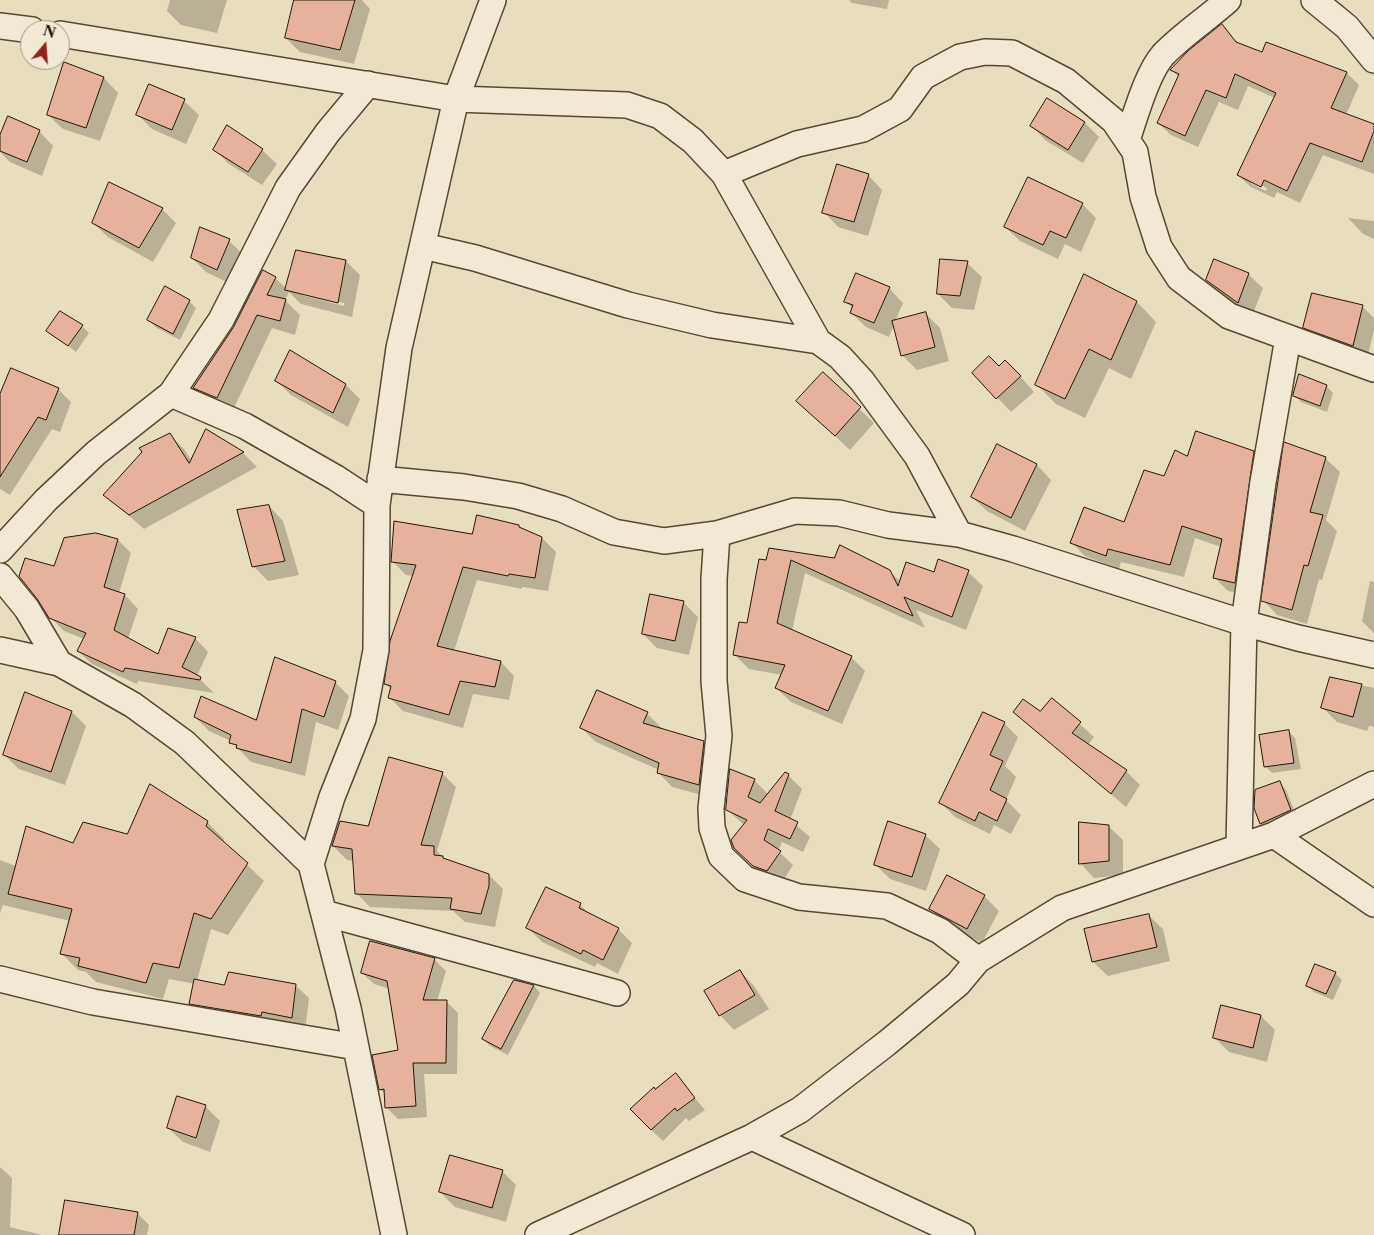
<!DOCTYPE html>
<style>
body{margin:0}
#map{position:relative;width:1374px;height:1235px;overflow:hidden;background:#e9ddbf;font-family:"Libre Caslon Text",serif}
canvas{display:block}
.north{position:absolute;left:20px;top:20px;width:50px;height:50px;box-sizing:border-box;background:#f1e9d5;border:1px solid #9f9582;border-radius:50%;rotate:18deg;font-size:14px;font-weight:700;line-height:20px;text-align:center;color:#251606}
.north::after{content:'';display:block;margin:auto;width:18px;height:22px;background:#8f2418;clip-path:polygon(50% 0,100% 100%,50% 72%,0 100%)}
</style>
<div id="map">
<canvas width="1374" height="1235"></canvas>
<div class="north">N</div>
</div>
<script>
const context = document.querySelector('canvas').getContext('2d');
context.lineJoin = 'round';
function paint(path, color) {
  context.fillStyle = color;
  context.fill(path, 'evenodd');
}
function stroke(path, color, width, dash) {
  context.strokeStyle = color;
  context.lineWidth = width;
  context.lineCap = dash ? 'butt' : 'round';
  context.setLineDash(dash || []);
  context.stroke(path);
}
paint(new Path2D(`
 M170,0H227L217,33L181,25L167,11Z
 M296,0H362L370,9L354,64L300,52L286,38Z
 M849,0H889L887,9L852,3Z
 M1222,26L1240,45L1263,54L1347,73L1359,85L1346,115L1374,125V174L1323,155L1300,203L1277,192L1274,198L1251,187L1238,175L1275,98L1248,86L1238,110L1219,102L1198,147L1171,135L1158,123L1179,77L1171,70ZM1252,181L1267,188L1266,191L1252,184Z
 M70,65L104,78L118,93L100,141L63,129L48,115Z
 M150,86L184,101L199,115L186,144L152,129L138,115Z
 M1047,100L1085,123L1099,137L1083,163L1045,140L1031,125Z
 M39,131L53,146L42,176L10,162L0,152V138Z
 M215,150H262L277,164L262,185L229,164Z
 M868,175L882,190L868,236L838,227L824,212Z
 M1082,204L1096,218L1081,252L1065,244L1058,259L1020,241L1005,227Z
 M162,209L176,223L153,262L108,237L93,223Z
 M1348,218L1374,221V239L1363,234Z
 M201,229L229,241L244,255L231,284L206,272L192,258Z
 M346,261L360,275L352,317L301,304L289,292L285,300L300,315L295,335L272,328L232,412L208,402L194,388L234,329L275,278L287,289ZM302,293L344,303V306L302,295Z
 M967,263L982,277L974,310L952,308L938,294Z
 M1248,274L1263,288L1252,316L1222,294L1207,280Z
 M1084,276L1137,302L1156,322L1131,379L1109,368L1085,418L1056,404L1036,384Z
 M889,288L903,303L895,321L925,313L940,328L949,361L917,370L902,355L894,325L889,337L866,327L851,313L853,309L845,301Z
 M189,301L196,308L180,340L155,327L149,320Z
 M1362,306L1374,318V330L1367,359L1319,342L1305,328Z
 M82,326L89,333L76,352L48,330Z
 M999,368L1020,376L1034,392L1011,412L974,373Z
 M823,374L874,423L850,450L812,415Z
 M277,381L346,385L360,399L348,427L291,395Z
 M1326,386L1333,393L1327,412L1301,402L1294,395Z
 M58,389L71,402L60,432L52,429L10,495L0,489V397Z
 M207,431L243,453L257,467L144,529L105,495L169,434L184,449L192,461Z
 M998,446L1037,465L1051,480L1025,531L987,511L972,497Z
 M1253,452L1267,466L1248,595L1228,591L1214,577L1221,547L1195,538L1184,577L1121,562L1119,569L1085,556L1072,543L1125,523L1188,458Z
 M1325,458L1340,472L1326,520L1337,531L1322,580L1319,579L1307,624L1277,615L1263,600Z
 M269,506L283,521L299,575L268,581L253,566Z
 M519,526L523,530L542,538L556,552L548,591L522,587V589L477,580L454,651L501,662L514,676L509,700L473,694L463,728L403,711L389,697L391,689L385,684L414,576L406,575L392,561L473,536Z
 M96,534L118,540L131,553L119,593L125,595L138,609L128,639L159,655L195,638L208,652L197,676L214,693L138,681L137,684L92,664L78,651L84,639L64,631L50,617L55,568Z
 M770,550L889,571L901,582L935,573L968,572L983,586L966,630L916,610L925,628L805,573L792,631L851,657L865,671L842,724L791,702L776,688L782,675L749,669L735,655L748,624Z
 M1370,581L1374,582V633L1362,621Z
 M683,602L698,617L689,655L657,648L643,634Z
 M1331,679L1374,688V727L1369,726L1367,731L1337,722L1322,707Z
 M335,682L349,696L338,730L316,722L305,776L251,762L231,741L209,731L195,717L257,722Z
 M597,691L647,714L662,728L661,730L703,742L718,756L713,798L672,787L658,772L659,770L596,742L581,728Z
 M25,694L72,712L86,726L65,785L19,769L4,755Z
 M1052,699L1094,737L1088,745L1126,771L1140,785L1126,807L1015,712L1041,713Z
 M1004,723L1018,737L1005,766L1016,777L1006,800L1021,815L1011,834L994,825L990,834L955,817L941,803Z
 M1288,731L1295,738L1301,769L1272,773L1265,766Z
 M442,773L456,787L437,851L447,861L489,875L503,889L495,927L465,922L453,911L370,907L356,893L354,861L347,860L333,846L369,827Z
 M788,775L802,789L790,820L810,837L803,852L782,842L778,851L793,865L781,884L768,880L735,847L744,825L727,810L754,780L768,794Z
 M1279,783L1286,790L1297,817L1268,831L1261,824L1255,808Z
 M150,786L207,822L224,839L223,842L264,881L228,935L211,929L197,981L225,986L295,985L309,998L305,1031L203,1017L190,1003L195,984L169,979L163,999L96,982L86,972L78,970L62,954L70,921L3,905L0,913V860L16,866L74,845L128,835Z
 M1108,826L1123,840V875L1094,878L1080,863Z
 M925,835L940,849L926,891L890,879L876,865Z
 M984,896L999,911L982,943L945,923L930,908Z
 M580,905L591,915L618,929L632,943L618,974L597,963L595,967L542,942L527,927Z
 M1148,915L1163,929L1170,961L1108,976L1093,962Z
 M434,959L446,971L437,1001H446L458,1013L457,1074H424L427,1117L398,1119L386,1107L385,1094L380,1089L399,1051L390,989L374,984L362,973Z
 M740,971L754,986L769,1009L734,1030L720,1015Z
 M1335,973L1342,980L1333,1000L1314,992L1307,985Z
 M515,981L534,986L540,993L508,1055L490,1046L483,1039Z
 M1261,1016L1275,1030L1267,1062L1229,1052L1214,1037Z
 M675,1075L705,1110L689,1121L686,1118L663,1141L651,1130Z
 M178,1098L206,1107L220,1121L210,1152L183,1142L168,1128Z
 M0,1167L12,1178L10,1227L42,1235H0Z
 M502,1171L516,1185L506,1222L455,1207L440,1192Z
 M137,1213L149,1225L147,1235H60Z`), '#0003');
const building = new Path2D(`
 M294,0H355L340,50L285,38Z
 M1222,24L1236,42L1262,52L1266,42L1347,72L1331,108L1374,124V131L1362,162L1310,143L1287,191L1264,180L1261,187L1237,175L1276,93L1235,74L1226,98L1206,90L1185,136L1157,123L1179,74L1170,70L1188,51Z
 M64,62L104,77L86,128L47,115Z
 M149,84L185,99L172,130L136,115Z
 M1047,98L1085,122L1068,150L1030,126Z
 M8,116L40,130L27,162L0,151V135Z
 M227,125L263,149L248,172L213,150Z
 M837,164L869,174L854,222L822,213Z
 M1028,177L1083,203L1066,238L1050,231L1043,245L1004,227Z
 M109,182L163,208L139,248L92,223Z
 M200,227L230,239L217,270L191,258Z
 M296,250L346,260L338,303L285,290Z
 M940,259L968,261L960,296L937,294Z
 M1214,259L1249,273L1238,303L1206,280Z
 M263,270L276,277L267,295L286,299L280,321L257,315L217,398L193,388L233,328Z
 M856,273L890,287L874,323L850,313L853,305L844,302Z
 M1084,274L1137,301L1111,360L1089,349L1065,399L1035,385Z
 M165,286L190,300L173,334L147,320Z
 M1312,293L1363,305L1353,346L1303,328Z
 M60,311L83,325L68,346L46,331Z
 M926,312L935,347L901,356L892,321Z
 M290,350L346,384L333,413L275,381Z
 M989,356L999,366L1005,360L1021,376L996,399L972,373Z
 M11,368L59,388L46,420L38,417L0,477V394Z
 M823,372L861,407L835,436L796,401Z
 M1299,374L1327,385L1320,406L1293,396Z
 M206,429L244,452L129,515L103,495L142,452L139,448L170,433L189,463Z
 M1196,431L1254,451L1235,583L1213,578L1222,539L1182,526L1170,565L1108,549L1106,556L1070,543L1084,507L1124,522L1144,470L1164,476L1175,450L1187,456Z
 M1284,442L1326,457L1310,512L1323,515L1308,566L1304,565L1292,610L1261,601Z
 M997,444L1037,464L1011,518L971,497Z
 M269,505L285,561L252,567L237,510Z
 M477,515L519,525V527L542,537L535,578L509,574L508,576L463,567L437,646L501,661L495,687L460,681L449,715L388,698L391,686L384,684L390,641L416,565L391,562L394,521L472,534Z
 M96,533L118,539L104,587L125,594L114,630L158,654L168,628L196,637L182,667L201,677L200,680L125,668L123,672L77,651L86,633L49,618L38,600L19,576L25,558L54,566L64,538Z
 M840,545L890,570L898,586L906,562L934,572L938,559L969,570L952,617L904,597L913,616L791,560L777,623L852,656L828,711L775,688L785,665L733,655L739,622L747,623L759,559L766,560L769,548L834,558Z
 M650,594L684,601L675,641L642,634Z
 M275,657L336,681L324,717L302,709L291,763L236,748L237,745L229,743L231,735L194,717L201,696L256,720Z
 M1330,677L1362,684L1353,717L1321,708Z
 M597,690L648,712L643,723L704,741L699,785L657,773L659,763L580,728Z
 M25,692L72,711L51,772L3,755Z
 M1052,698L1081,722L1072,733L1127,770L1111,794L1013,712L1023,699L1040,711Z
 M983,712L1005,722L990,755L1003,761L990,790L1007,799L997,821L979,812L975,821L939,803Z
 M1289,730L1294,763L1264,767L1259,735Z
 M389,757L443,772L421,845L434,846V855L443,856V858L489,874V886L481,914L450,909L452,898L355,894L352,849L332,846L340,821L368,826Z
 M730,769L755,779L748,797L760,803L785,772L789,774L775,811L798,822L790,839L768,829L764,840L781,851L767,871L753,866L734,848L731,840L747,820L726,810Z
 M1280,781L1291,810L1260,824L1254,808L1255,790Z
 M150,784L208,821L206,826L248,863L211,919L194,913L179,968L153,963L146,983L78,966L80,958L60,954L72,909L8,894L26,826L73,843L83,822L127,834Z
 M888,821L926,834L912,877L874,865Z
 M1079,822L1109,825V861L1079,864Z
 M947,875L985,895L967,929L929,909Z
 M546,887L581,903L579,908L619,928L603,960L583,950L581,954L526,928Z
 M1149,914L1157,947L1092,962L1084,929Z
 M370,941L435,958L423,1000H447L446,1063H413L416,1106L385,1108L384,1089L379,1090L372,1055L398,1050L387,981L361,973Z
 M1315,964L1336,972L1326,994L1306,986Z
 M740,970L755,995L719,1016L704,991Z
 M229,972L296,984L292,1018L262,1012L261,1016L189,1004L194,979L224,985Z
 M514,980L534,985L501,1049L482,1039Z
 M1221,1005L1261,1015L1253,1048L1213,1038Z
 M676,1073L695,1098L677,1111L675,1108L651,1130L630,1109L654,1087L655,1089Z
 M177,1096L206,1105L196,1138L167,1128Z
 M450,1155L503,1170L492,1208L439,1192Z
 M65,1200L138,1212L134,1235H59Z`);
paint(building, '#e6b29c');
stroke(building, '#251606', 1);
const minor = new Path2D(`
 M1314,0L1347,27L1374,60
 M0,26L32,30
 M60,34L456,99L627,105L660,116L693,141L724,174L818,341
 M1127,140C1135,117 1147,73 1163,55C1183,34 1207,19 1228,0
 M724,174L797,144L863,129L900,109L923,77L960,57L985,52L1012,53L1066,81L1114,121L1135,152L1143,197L1159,247L1179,278L1229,316L1374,369
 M423,246L475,258L628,305L712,325L818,341L840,357L862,381L917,456L959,534
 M171,394L245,426L336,478L377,505
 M380,479L464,487L518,496L562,509L614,532L664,541L717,534L795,511L839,513L888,525L959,534L1013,549L1244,623L1298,638L1374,655
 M717,534L714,579V681L719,736L711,808L712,828L721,856L745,879L799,897L887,906L940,931L978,960
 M0,550L46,500L96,453L171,394L221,320L288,188L328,132L368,84
 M0,576L27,609L59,663
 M0,650L59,663L133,705L185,743L311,864
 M1274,835L1374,904
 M1239,846L1244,623L1263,482L1288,338
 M324,913L617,993
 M0,979L93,1002L356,1047
 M752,1137L962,1235
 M394,1235L348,1008L311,864L332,797L363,719L376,650L377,505L399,348L456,99L493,0
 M538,1235L752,1137L800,1110L887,1043L958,984L978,960L1062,908L1274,835L1374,784`);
stroke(minor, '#564834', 28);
stroke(minor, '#f1e9d5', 25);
</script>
